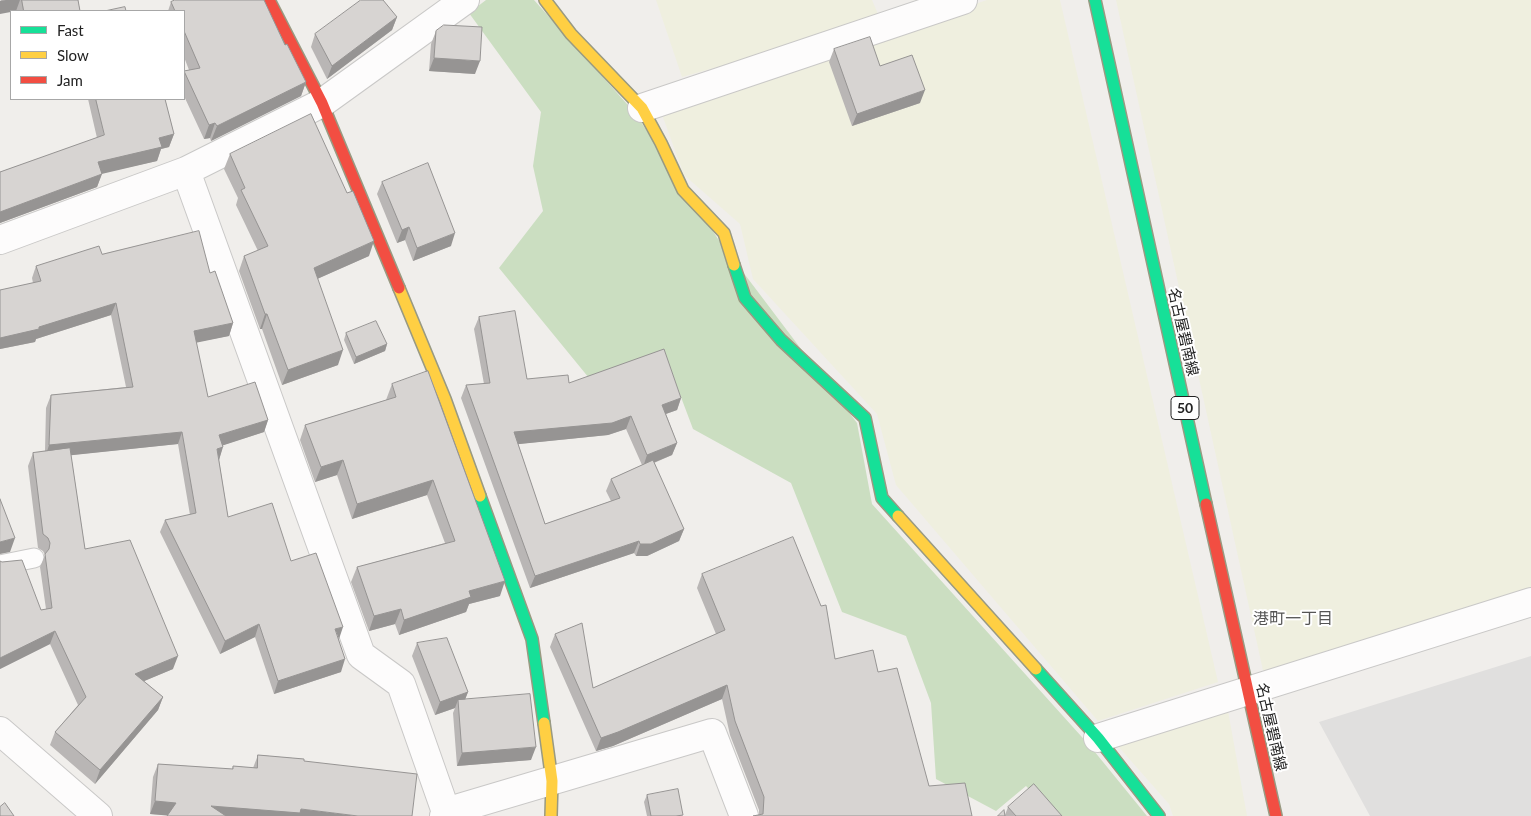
<!DOCTYPE html>
<meta charset="utf-8">
<style>
body{margin:0}
#map{position:relative;width:1531px;height:816px;overflow:hidden;background:#f0eeeb;font-family:Lato,sans-serif}
canvas{display:block}
.legend{position:absolute;left:10px;top:10px;width:175px;height:90px;box-sizing:border-box;background:#fff;border:1px solid #a7a7a7;margin:0;padding:6px 9px;list-style:none;font-size:15px;color:#222}
.legend li{display:flex;align-items:center;gap:10px;height:25px}
.legend b{width:25px;border:1px solid #a7a7a7}
</style>
<div id="map">
<canvas width="1531" height="816"></canvas>
<ul class="legend">
<li><b style="height:6px;background:#16e098"></b>Fast</li>
<li><b style="height:6px;background:#ffcf43"></b>Slow</li>
<li><b style="height:6px;background:#f24e42"></b>Jam</li>
</ul>
</div>
<script>
const context = document.querySelector('canvas').getContext('2d');
context.lineJoin = 'round';
function paint(path, color) {
  context.fillStyle = color;
  context.fill(path, 'evenodd');
}
function stroke(path, color, width, dash) {
  context.strokeStyle = color;
  context.lineWidth = width;
  context.lineCap = dash ? 'butt' : 'round';
  context.setLineDash(dash || []);
  context.stroke(path);
}
function label(font, color, halo, rows, align = 'center') {
  context.font = font + ' Lato,"Noto Sans JP",sans-serif';
  context.lineWidth = 4;
  context.setLineDash([]);
  context.textBaseline = 'middle';
  context.strokeStyle = halo;
  context.fillStyle = color;
  for (const [text, x, y, turn = 0] of rows) {
    context.save();
    context.translate(x, y);
    context.rotate((+turn || 0) * Math.PI / 180);
    context.textAlign = isNaN(turn) ? turn : align;
    if (halo) context.strokeText(text, 0, 0);
    context.fillText(text, 0, 0);
    context.restore();
  }
}
paint(new Path2D(`
 M656,0H872L881,21L682,77Z
 M987,0H1060L1218,682L1098,721L896,485L877,414L753,279L740,224L684,175L660,109Z
 M1116,0H1531V590L1264,675Z
 M1228,711L1247,816H1173L1169,804L1117,745Z`), '#efefdf');
paint(new Path2D(`
 M486,0H534L635,113L718,239L857,423L872,504L1090,746L1147,816H1055L1026,786L996,811L936,779L931,703L906,636L842,612L791,483L693,429L664,352L589,378L499,268L543,211L533,166L541,112L469,13Z`), '#cbdec1');
paint(new Path2D(`
 M1531,656V816H1370L1319,722Z`), '#e0dfde');
const lane = new Path2D(`
 M0,565L34,558`);
const street = new Path2D(`
 M642,108L963,0
 M186,171L361,655L401,684L446,812
 M0,240L186,171L322,103L465,0
 M0,731L98,816
 M1098,738L1531,602
 M444,816L446,812L712,733L744,816`);
const fast = new Path2D(`
 M1095,0L1206,504
 M734,265L745,298L781,340L865,418L882,498L898,516
 M480,496L532,639L544,723
 M1036,669L1098,738L1159,816`);
const slow = new Path2D(`
 M545,0L571,34L642,108L661,143L683,190L724,233L734,265
 M399,288L445,399L480,496
 M898,516L1036,669
 M544,723L552,781L551,816`);
const jam = new Path2D(`
 M269,0L322,103L399,288
 M1206,504L1276,816`);
stroke(lane, '#c9c8c7', 21);
stroke(street, '#c9c8c7', 30);
stroke(fast, '#999a82', 14);
stroke(slow, '#999a82', 14);
stroke(jam, '#999a82', 14);
stroke(lane, '#fdfcfc', 19);
stroke(street, '#fdfcfc', 28);
stroke(fast, '#16e098', 11);
stroke(slow, '#ffcf43', 11);
stroke(jam, '#f24e42', 11);
paint(new Path2D(`
 M0,0H78L80,11H16Z
 M171,2L285,45L306,82L301,96L211,141L210,138L204,139L184,96V71L189,70L184,57V11H168Z
 M397,17L392,30L327,79L311,47L315,34Z
 M436,31L475,74L429,71L431,44Z
 M834,49L880,66L920,103L852,126L829,62Z
 M88,99H165L174,134L169,147L161,149L157,161L102,173L97,187L0,223V172L97,138Z
 M230,154L369,256L317,279L338,365L282,385L262,329H260L239,271L244,256L258,251L236,205L238,198L224,169Z
 M382,182L451,246L413,261L405,240L397,243L377,194Z
 M102,254L210,273L233,323L229,336L196,342L208,397L268,420L264,432L223,445L219,460L228,517L291,561L339,639L341,672L274,694L255,637L220,654L160,532L165,520L190,515L178,444L71,455L85,549L173,669L144,681L163,697L158,710L95,784L50,745L55,732L78,705L50,644L0,669V561L41,610L46,609L40,567L45,555L43,551L38,548L28,466L33,453L45,451L46,408L51,395L126,387L111,315L36,339L35,342L0,349V290L33,283L32,278L36,266Z
 M479,317L527,379L569,383L681,398L677,410L666,414L677,443L672,455L654,463L684,529L679,541L647,556H636L634,553L530,588L461,398L466,385L484,384L474,329ZM626,429L642,465L611,479L606,491L611,501L545,524L518,444L608,435Z
 M346,333L387,344L385,351L354,364L344,340Z
 M392,384L500,596L469,604L466,612L399,635L395,624L369,631L351,582L357,567L445,543L427,495L352,519L337,475L315,482L300,440L305,425L386,400Z
 M702,574L835,659L878,672L929,786L759,815V810L730,735L722,699L613,746L596,751L550,647L555,634L593,688L716,634L697,588Z
 M417,643L468,692L465,699L531,760L457,766L453,713L455,708L435,715L412,656Z
 M258,755L304,759L168,815L150,814L153,777L158,764L232,769L233,766L253,768Z
 M647,795L683,816H647L644,802Z
 M1008,807L1062,816H998L1005,815Z`), '#b9b6b5');
paint(new Path2D(`
 M6,0H20L16,11L0,14V1Z
 M397,17L392,30L327,79L332,66Z
 M434,58L480,61L475,74L429,71Z
 M306,82L301,96L211,141L217,126Z
 M925,90L920,103L852,126L857,114Z
 M215,123L210,138L204,139L209,125Z
 M174,134L169,147L161,149L157,161L93,176L98,162L159,138Z
 M102,174L97,187L0,223V212Z
 M409,227L405,240L397,243L402,230Z
 M455,233L451,246L413,261L417,248Z
 M374,241L369,256L308,283L314,268Z
 M116,303L111,315L36,339L35,342L0,349V338Z
 M265,314H267L262,329H260Z
 M233,323L229,336L190,344L194,331Z
 M387,344L385,351L354,364L356,357Z
 M343,350L338,365L282,385L288,370Z
 M681,398L677,410L657,417L662,405Z
 M631,416L626,429L608,435L510,445L514,432Z
 M268,420L264,432L215,448L219,435Z
 M182,432L178,444L45,458L49,445Z
 M677,443L672,455L643,467L647,455Z
 M223,447L219,460L217,449Z
 M343,460L337,475L315,482L321,467Z
 M433,480L427,495L352,519L357,504Z
 M684,529L679,541L647,556H636L640,544Z
 M15,538L10,552L0,554V542Z
 M639,541L634,553L530,588L535,576Z
 M505,581L500,596L469,604L466,612L399,635L404,620L469,591Z
 M401,609L395,624L369,631L374,616Z
 M259,624L255,637L220,654L225,641Z
 M343,627L339,639L335,629Z
 M55,631L50,644L0,669V658Z
 M178,656L173,669L130,687L135,674Z
 M345,659L341,672L274,694L278,681Z
 M727,685L722,699L613,746L596,751L601,738Z
 M468,692L463,705L458,700L455,708L435,715L440,702Z
 M163,697L158,710L95,784L100,770Z
 M536,747L531,760L457,766L462,753Z
 M155,801L176,803L172,816L150,814Z
 M211,806L301,809L358,816H207Z`), '#969493');
const building = new Path2D(`
 M22,0H78L80,11H24Z
 M175,0H264L285,45L287,44L306,82L217,126L215,123L209,125L184,71L200,68L184,31V11H175L171,2Z
 M361,0H383L397,17L332,66L315,34Z
 M125,7L126,11H105Z
 M444,25L482,27L480,61L434,58L436,31Z
 M870,37L880,66L912,55L925,90L857,114L834,49Z
 M96,99H165L174,134L159,138L162,147L98,162L102,174L0,212V172L104,135Z
 M311,114L347,193L353,191L374,241L314,268L343,350L288,370L267,314H265L244,256L268,246L241,190L245,188L230,154Z
 M428,163L455,233L417,248L409,227L402,230L382,182Z
 M199,231L210,273L215,271L233,323L194,331L208,397L255,382L268,420L219,435L223,447L217,449L228,517L272,503L291,561L316,553L343,627L335,629L345,659L278,681L259,624L225,641L165,520L196,513L182,432L49,445L51,395L133,387L116,303L39,327V329L0,338V290L41,281L36,266L99,246L102,254Z
 M515,311L527,379L568,375L569,383L664,349L681,398L662,405L677,443L647,455L631,416L612,423L514,432L545,524L620,498L611,479L653,460L684,529L651,544H640L639,541L535,576L466,385L490,383L479,317Z
 M376,321L387,344L356,357L346,333Z
 M428,371L505,581L469,591L471,597L404,620L401,609L374,616L357,567L455,541L433,480L357,504L343,460L321,467L305,425L396,397L392,384Z
 M70,448L85,549L130,540L178,656L135,674L163,697L100,770L55,732L86,697L55,631L0,658V561L2,562L22,560L41,610L52,608L45,554L49,549L50,543L48,538L43,534L33,453Z
 M0,499L15,538L0,542Z
 M793,537L821,606L826,605L835,659L873,650L878,672L897,668L929,786L965,783L972,816H753L763,814L764,797L735,721L727,685L618,732L601,738L555,634L582,623L593,688L725,630L702,574Z
 M447,638L468,692L440,702L417,643Z
 M530,694L536,747L462,753L458,700Z
 M258,755L304,759V761L417,774L412,816H358L301,809L300,813L211,806L226,816H167L176,803L155,801L158,764L233,769V766L257,768Z
 M1034,784L1062,816H1016L1008,807Z
 M678,789L683,815L676,816H651L647,795Z
 M5,803L14,816H0V807Z
 M1004,810L1005,816H998Z`);
paint(building, '#d7d4d2');
stroke(building, '#969493', 1);
for (const [x, y, w] of [
 [1185,408,28]
]) {
  const box = new Path2D();
  box.roundRect(x - w / 2, y - 11.5, w, 23, 4);
  context.fillStyle = '#fff';
  context.fill(box);
  stroke(box, '#222', 1);
}
label('bold 14px', '#222', null, [
 ["50",1185,408]
]);
label('15px', '#222', '#fff', [
 ["名古屋碧南線",1183,332,77],
 ["名古屋碧南線",1271,727,77]
]);
label('16px', '#555', '#fff', [
 ["港町一丁目",1293,619]
]);
</script>
